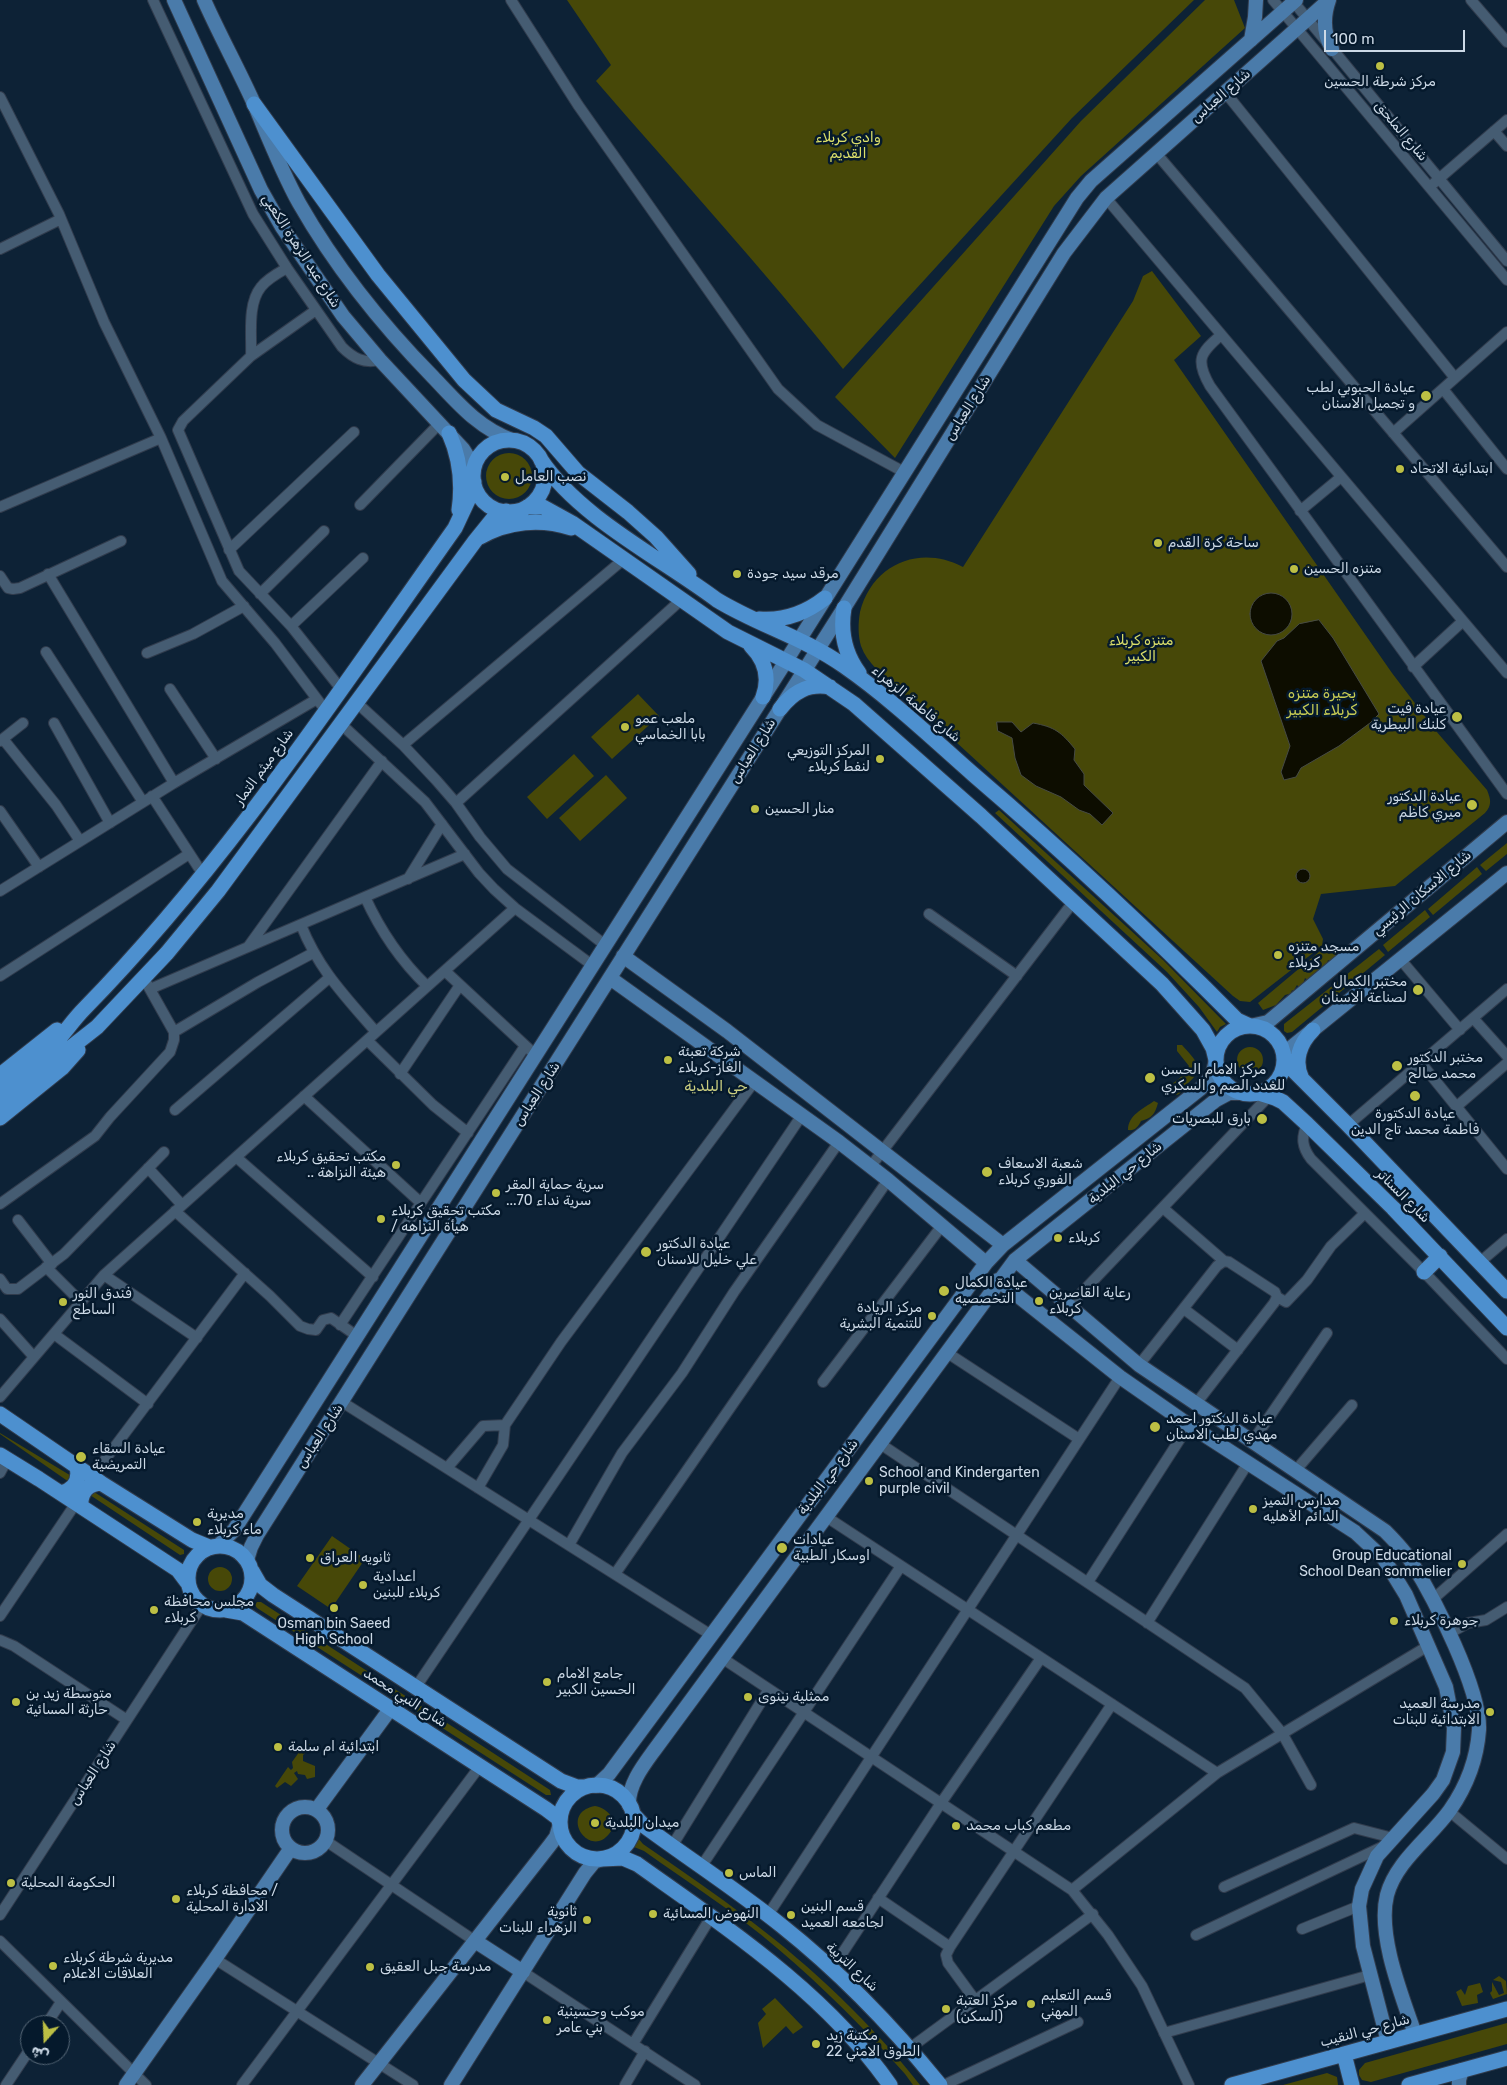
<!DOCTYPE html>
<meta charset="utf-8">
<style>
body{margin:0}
#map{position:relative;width:1507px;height:2085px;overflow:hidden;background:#0d2236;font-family:Rubik,Cairo,sans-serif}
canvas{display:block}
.north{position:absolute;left:20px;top:2015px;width:50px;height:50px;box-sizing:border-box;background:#05192c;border:1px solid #556676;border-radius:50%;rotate:200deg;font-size:14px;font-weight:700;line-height:20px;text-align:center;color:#ccd9e6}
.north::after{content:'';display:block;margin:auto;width:18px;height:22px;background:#bcbf44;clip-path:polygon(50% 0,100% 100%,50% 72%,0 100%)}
.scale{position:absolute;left:1324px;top:30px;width:141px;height:22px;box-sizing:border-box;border:2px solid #ccd9e6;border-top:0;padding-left:6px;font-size:15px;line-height:18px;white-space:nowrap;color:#ccd9e6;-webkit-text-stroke:4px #05192c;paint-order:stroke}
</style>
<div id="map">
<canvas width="1507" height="2085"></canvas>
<div class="north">ش</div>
<div class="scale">100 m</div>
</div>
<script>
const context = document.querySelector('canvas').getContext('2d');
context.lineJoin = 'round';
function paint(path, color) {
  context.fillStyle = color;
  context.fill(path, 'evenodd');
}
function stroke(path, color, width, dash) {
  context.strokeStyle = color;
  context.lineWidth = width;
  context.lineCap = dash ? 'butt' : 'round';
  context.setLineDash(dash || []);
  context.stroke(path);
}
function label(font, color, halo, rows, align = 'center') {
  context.font = font + ' Rubik,Cairo,sans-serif';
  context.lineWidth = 5;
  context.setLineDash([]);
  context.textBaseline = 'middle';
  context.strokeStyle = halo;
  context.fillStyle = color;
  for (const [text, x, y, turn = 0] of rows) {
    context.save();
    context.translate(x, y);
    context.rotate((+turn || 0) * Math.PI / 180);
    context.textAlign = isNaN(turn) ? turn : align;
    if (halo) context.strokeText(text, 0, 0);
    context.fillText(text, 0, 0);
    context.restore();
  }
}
paint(new Path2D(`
 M567,0H1194L1072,118L843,369C764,270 679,177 596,81L611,65Z
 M1205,0H1234L1245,28L1081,176L1054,206L895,458L835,397L1081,121Z
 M1152,271L1201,336L1174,360L1392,673L1436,731L1487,790C1491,800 1492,805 1485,813L1395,886L1321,894L1313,919L1323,939L1322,946L1250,1002L1240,1001L1233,996L896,687C883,675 867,663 861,646C858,636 858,623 860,612C872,564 920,544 963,567L1133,301L1143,276Z
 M486 476a23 23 0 1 1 46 0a23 23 0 1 1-46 0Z
 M638,694L659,716L612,759L591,737Z
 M574,754L594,776L547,819L527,797Z
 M606,775L627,798L580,841L559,818Z
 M999,810L1163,960L1226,1024L1220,1027L1217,1032L1199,1007L1167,972L995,813Z
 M1507,843V854L1486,871L1480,865Z
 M1477,867L1482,874L1433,915L1428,909Z
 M1425,910L1430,917L1388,952L1383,945Z
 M1326,946L1337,954L1336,959L1331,962L1328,960L1326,967L1319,968V972L1309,981L1305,978L1303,984L1299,987L1297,985L1294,990L1291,991L1293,993L1285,995L1276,1005L1263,1010L1258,1003Z
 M1379,949L1385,955L1292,1032L1287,1033L1284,1031V1024Z
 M1177,1045H1182C1195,1060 1207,1068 1187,1084C1184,1087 1181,1095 1176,1095C1173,1095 1171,1093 1168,1093L1166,1085C1175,1085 1185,1074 1189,1066L1177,1051Z
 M1237 1060a13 13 0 1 1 26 0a13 13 0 1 1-26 0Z
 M1154,1101L1158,1103C1155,1114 1152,1118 1141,1121C1138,1127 1135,1131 1128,1130C1128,1115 1143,1109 1154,1101Z
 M0,1433L73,1477L69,1482L0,1434Z
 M91,1490L184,1550V1554L180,1555L90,1495Z
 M332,1536L365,1559L331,1609L297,1586Z
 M208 1579a12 12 0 1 1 24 0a12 12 0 1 1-24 0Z
 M257,1602H261L550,1790L551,1795H546L257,1608L255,1605Z
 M310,1744L311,1748L303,1755V1761L315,1766V1777L307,1779L305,1775L298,1774L297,1771L294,1773L298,1779L291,1786L285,1782L277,1788L275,1786L288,1767L291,1770L293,1768L292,1762L302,1748Z
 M595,1806C608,1808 620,1822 609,1834C589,1859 558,1813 595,1806Z
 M638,1838L643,1844C679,1869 716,1894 751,1921C813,1968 872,2024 920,2085H913L905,2074C865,2029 823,1987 777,1948C736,1913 689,1883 644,1851L634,1847Z
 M1499,1976L1506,1981L1507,1994L1493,1999L1490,1993L1492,1991V1982L1499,1995L1504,1993L1501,1982L1493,1980Z
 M1480,1983L1483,1992L1477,1995L1478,2003L1462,2006L1456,1992L1461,1989L1465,1995L1468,1986Z
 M775,1998L803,2027L793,2034L786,2026L763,2048L758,2023L766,2014L762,2009Z
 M1507,2023V2044L1371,2082L1362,2080L1359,2075V2070L1365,2063Z
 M1327,2073L1337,2077L1338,2085H1283Z`), '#474808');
const water = new Path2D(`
 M1250 614a21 21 0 1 1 42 0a21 21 0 1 1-42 0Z
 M1319,620L1333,638L1379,714L1370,723L1339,746L1301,768L1296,777L1284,780L1281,772L1290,746L1261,661L1277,641L1284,638L1299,624Z
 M997,722H1012L1021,732L1033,723C1055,727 1061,732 1075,749L1074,760L1084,774V785L1113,813L1102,825L1090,814L1079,810L1061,797L1036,786L1021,775L1015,758L1012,738L998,731Z
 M1296 876a7 7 0 1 1 14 0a7 7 0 1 1-14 0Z`);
paint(water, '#0d0d00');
stroke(water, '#464a45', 1);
const minor = new Path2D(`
 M153,0L253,214L287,268L342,347C353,358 364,364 380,360
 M511,0L578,105L778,389L817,425L904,472
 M1273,0L1507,280
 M1292,0L1507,261
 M1471,0L1507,42
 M1225,92L1455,378
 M0,97L59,214L104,322L161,438L222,581L275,643L326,711
 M1494,131L1507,146
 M1156,153L1507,567
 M1434,183L1507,120
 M1106,198L1507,673
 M0,249L61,219
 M316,310L251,356L183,421L178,430L239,571L291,626L341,689
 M1221,335C1200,353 1195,360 1210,386L1507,794
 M251,356C252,336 247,304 261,287C267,279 278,273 287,268
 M1443,389L1507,469
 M1393,433L1507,332
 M360,505L440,423
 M0,507L161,438
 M1300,511L1341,477
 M229,550L354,432
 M48,574L174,783
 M0,576L8,588L13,589L20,588L121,541
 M260,594L324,531
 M291,626L363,558
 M46,652L143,802
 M147,653L193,634L244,606
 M1413,667L1463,621
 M170,689L216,759
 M356,702L403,745L436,780L456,803L480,837L507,869L605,945
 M54,723L110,823
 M341,724L425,802L479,873L494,889L515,908L592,965
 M3,739L56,805L80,841
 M0,741L23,723
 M403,745L624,559
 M152,796L204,876
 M456,803L681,600
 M0,811L39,867
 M408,879L442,824
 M0,891L174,783L317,699
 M365,897C381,932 400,960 427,986
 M929,914L1017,976
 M301,925C319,970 345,996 376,1032
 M248,947L382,761
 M1401,960L1460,1030
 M445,971L530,1050
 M0,976L189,854
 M150,989L465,854
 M1473,1018L1507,1056
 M174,1032L258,982L313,953
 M367,1040L433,1105L468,1133
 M1421,1063L1507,1169
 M400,1074L460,985
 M304,1096L421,1203
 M1456,1107L1507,1063
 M175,1110L329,978
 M1307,1124C1301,1138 1302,1147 1311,1159L1424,1272L1507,1359
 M1348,1125L1507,989
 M236,1157L373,1277
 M871,1166L1074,901
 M148,1168L182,1205
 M0,1204L95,1136L110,1117L170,1052L174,1040V1032L147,984
 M1163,1208L1224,1261
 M175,1211L270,1296L300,1326L308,1329L316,1330L323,1320L331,1318L357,1336
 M18,1220L52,1264
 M1480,1262L1507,1239
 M46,1267L81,1302
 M104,1275L197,1338
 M0,1279L7,1289H18L64,1254L164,1152
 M1277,1297L1286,1302L1307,1280L1331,1246L1365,1213
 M1069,1306L1269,1096
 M1184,1309L1238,1350
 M0,1319L34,1357
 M340,1325L525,1046
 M54,1334L148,1404
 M946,1352L1079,1439
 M1139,1365L1217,1266L1224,1261L1229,1262L1275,1292L1277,1297L1274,1303L1195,1405
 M823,1382L941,1227
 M0,1397L104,1275L515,908
 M342,1402L711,1635
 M1252,1442L1327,1333
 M879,1443L1245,1688L1282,1733L1311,1785
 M447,1468L483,1426L505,1425L561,1342L754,1082
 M1296,1470L1352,1405
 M0,1473L7,1460
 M92,1477L245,1273
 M478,1488L503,1445L505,1425
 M825,1516L1217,1773
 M569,1545L622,1453L682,1373L734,1292L839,1142
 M615,1574L888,1180
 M1088,1582L1189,1425
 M1432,1600L1507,1534
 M0,1616L76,1503
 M1147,1623L1248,1463
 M1448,1634L1468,1623L1486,1620L1507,1607
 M0,1640L14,1646L127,1720
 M722,1658L1072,1890L1108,1935L1142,1986L1189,2085
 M416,1687L802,1115
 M1449,1811L1507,1859
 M326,1841L475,1941
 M672,1846L769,1689
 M701,1867L901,1566
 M1224,1887L1354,1828L1393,1838
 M1072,1890L1217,1773L1428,1646
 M878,1898L950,1947
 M0,1915L202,1605
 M768,1915L1120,1377
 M1302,1929L1359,1906
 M1196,1935L1384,1846
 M0,1941L146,2085
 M215,1959L413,2085
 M832,1969L941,1803L1041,1658
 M523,1972L695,2085
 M975,2000L948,1963L946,1955L950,1947L1112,1704
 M46,2025L61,2002
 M1164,2033L1370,1975
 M633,2044L711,1917
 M910,2048L1093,1914
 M6,2085L30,2049
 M242,2085L480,1766
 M625,2085L645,2051
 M944,2085L1078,2022`);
const major = new Path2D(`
 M174,0L261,190L282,227L343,316L380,360L463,449L468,457L473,472
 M204,0C220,36 239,70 255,106C269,139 282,172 299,203C335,266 382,325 433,377C457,402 478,428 512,440
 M1329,0C1323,17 1323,33 1332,49
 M1251,40L1255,17L1256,0
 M623,956L727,1031L1003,1245
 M610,978L839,1142L888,1180L986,1263
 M1250,1026L1268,1022L1507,822
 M1285,1056L1288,1050L1507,873
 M1015,1260L1139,1365L1385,1531C1395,1541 1405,1551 1412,1563C1434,1598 1481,1690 1479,1730C1477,1759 1466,1787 1450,1810C1430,1838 1396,1861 1387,1895C1377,1935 1402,1996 1415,2034
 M998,1280L1120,1377L1189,1425L1355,1532L1384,1559L1406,1595L1446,1687L1454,1728L1453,1752L1443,1780L1433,1794L1377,1856L1362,1889L1359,1906L1363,1946L1388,2042
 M219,1545L234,1530L786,661L1077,198L1091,181L1296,0
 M247,1560L251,1547L257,1535L844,608L1064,253L1106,198L1329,0
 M596,1786L609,1774L986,1263L1003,1245L1200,1089L1212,1076L1216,1060
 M629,1805C628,1786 642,1767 653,1752L1015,1260L1216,1100L1229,1093H1239
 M282 1830a23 23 0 1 1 46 0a23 23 0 1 1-46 0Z
 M317,1809L391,1708
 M475,1941L523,1972
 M126,2085L215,1959L291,1848
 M362,2085L550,1845L556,1837L560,1824
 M451,2085L585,1873L594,1862L602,1859
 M1459,2085V2080L1462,2070`);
const highway = new Path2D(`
 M254,104L378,275L464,380L496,410L534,428L546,436L578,473L628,512L656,537L689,574
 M449,433C460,458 463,483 459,510
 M473 476a36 36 0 1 1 72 0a36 36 0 1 1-72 0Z
 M541,460C580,518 661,558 717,600C758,625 805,638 844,666C890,698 932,738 974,775C1065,853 1153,935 1237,1020L1250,1026
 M527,507H543L572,523L728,632L804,670L854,704L981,816L1162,984L1203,1030L1213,1048L1216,1060
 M480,537C508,521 541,518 571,528
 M844,608C840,632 845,654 859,673
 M759,619C784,621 806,613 825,598
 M751,646C765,660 770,678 763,697
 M780,709C793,692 808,683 830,687
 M1216 1060a34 34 0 1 1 68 0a34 34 0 1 1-68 0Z
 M1285,1058L1288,1065L1348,1125L1507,1291
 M0,1075L57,1030
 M1302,1079C1293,1061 1300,1043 1313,1030
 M0,1089C16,1077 32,1065 47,1051C61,1039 71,1022 84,1009C226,864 338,693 455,528L470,496L474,482
 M1259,1093L1275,1098L1283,1102L1307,1124L1393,1208L1507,1328
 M0,1103L97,1027L167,953L218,891L475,541L496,515L506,511
 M0,1118L62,1068L78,1050
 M1424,1272L1440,1256
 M0,1414L101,1483L192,1540L209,1547
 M0,1455L39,1479L178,1570L187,1582
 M61,1493C74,1490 80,1480 77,1467
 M81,1506C80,1492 88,1484 101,1483
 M188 1578a32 32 0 1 1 64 0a32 32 0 1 1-64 0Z
 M252,1571L260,1585L273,1595L561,1781L577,1787H585
 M226,1610L243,1613L546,1809L558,1818L560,1824
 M560 1822a37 37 0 1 1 74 0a37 37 0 1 1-74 0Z
 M633,1814L643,1825C689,1859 737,1890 782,1926C841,1973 893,2027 940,2085
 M602,1859L623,1858L637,1864C727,1928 826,1993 890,2085
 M1344,2054L1352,2085
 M1232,2085L1507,2009
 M1409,2085L1507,2058`);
stroke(minor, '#313c4d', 12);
stroke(major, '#313c4d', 16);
stroke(highway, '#313c4d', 17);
stroke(minor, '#455c72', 10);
stroke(major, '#4a7baa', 14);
stroke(highway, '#4d90cf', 15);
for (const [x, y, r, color] of [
 [1380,66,5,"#bcbf44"],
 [1426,396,6,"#bcbf44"],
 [1400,469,5,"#bcbf44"],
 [505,477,5,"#bcbf44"],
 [1158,543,5,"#bcbf44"],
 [1294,569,5,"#bcbf44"],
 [737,574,5,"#bcbf44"],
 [1457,717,6,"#bcbf44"],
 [625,727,5,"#bcbf44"],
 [880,759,5,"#bcbf44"],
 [1472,805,6,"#bcbf44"],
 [755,809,5,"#bcbf44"],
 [1278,955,5,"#bcbf44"],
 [1418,990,6,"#bcbf44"],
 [668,1060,5,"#bcbf44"],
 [1397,1066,6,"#bcbf44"],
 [1150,1078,6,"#bcbf44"],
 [1415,1096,6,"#bcbf44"],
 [1262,1119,6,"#bcbf44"],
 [396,1165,5,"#bcbf44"],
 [987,1172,6,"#bcbf44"],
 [496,1193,5,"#bcbf44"],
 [381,1219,5,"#bcbf44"],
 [1058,1238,5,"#bcbf44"],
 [646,1252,6,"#bcbf44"],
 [944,1291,6,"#bcbf44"],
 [1039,1301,5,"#bcbf44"],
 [63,1302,5,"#bcbf44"],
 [932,1316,5,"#bcbf44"],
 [1155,1427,6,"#bcbf44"],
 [81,1457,6,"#bcbf44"],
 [869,1481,5,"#bcbf44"],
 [1253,1509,5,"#bcbf44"],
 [197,1522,5,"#bcbf44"],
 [782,1548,6,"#bcbf44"],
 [310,1558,5,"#bcbf44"],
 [1462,1564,5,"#bcbf44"],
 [363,1585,5,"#bcbf44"],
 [334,1608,5,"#bcbf44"],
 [154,1610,5,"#bcbf44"],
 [1394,1621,5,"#bcbf44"],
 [547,1682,5,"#bcbf44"],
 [748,1697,5,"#bcbf44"],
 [16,1702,5,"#bcbf44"],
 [1490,1712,5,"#bcbf44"],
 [278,1747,5,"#bcbf44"],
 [595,1823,5,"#bcbf44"],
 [956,1826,5,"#bcbf44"],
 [729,1873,5,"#bcbf44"],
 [11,1883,5,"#bcbf44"],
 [176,1899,5,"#bcbf44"],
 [653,1914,5,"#bcbf44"],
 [791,1915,5,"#bcbf44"],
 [587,1920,5,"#bcbf44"],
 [53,1966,5,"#bcbf44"],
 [370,1967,5,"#bcbf44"],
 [1031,2004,5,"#bcbf44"],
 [946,2009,5,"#bcbf44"],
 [547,2020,5,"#bcbf44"],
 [816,2044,5,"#bcbf44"]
]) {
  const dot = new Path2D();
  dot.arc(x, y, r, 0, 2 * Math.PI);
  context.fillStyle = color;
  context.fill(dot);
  stroke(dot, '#05192c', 2);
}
label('14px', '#ccd9e6', '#05192c', [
 ["مركز شرطة الحسين",1380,82,"center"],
 ["عيادة الحبوبي لطب",1415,388,"right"],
 ["و تجميل الاسنان",1415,404,"right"],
 ["ابتدائية الاتحاد",1410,469],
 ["نصب العامل",515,477],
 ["ساحة كرة القدم",1168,543],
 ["متنزه الحسين",1304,569],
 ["مرقد سيد جودة",747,574],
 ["عيادة فيت",1446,709,"right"],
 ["كلنك البيطرية",1446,725,"right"],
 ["ملعب عمو",635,719],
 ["بابا الخماسي",635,735],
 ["المركز التوزيعي",870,751,"right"],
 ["لنفط كربلاء",870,767,"right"],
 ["عيادة الدكتور",1461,797,"right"],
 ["ميري كاظم",1461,813,"right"],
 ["منار الحسين",765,809],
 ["مسجد متنزه",1288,947],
 ["كربلاء",1288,963],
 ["مختبر الكمال",1407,982,"right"],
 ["لصناعة الاسنان",1407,998,"right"],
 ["شركة تعبئة",678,1052],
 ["الغاز-كربلاء",678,1068],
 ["مختبر الدكتور",1408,1058],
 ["محمد صالح",1408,1074],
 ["مركز الامام الحسن",1161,1070],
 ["للغدد الصم و السكري",1161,1086],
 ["عيادة الدكتورة",1415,1114,"center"],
 ["فاطمة محمد تاج الدين",1415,1130,"center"],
 ["بارق للبصريات",1251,1119,"right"],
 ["مكتب تحقيق كربلاء",386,1157,"right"],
 [".. هيئة النزاهة",386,1173,"right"],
 ["شعبة الاسعاف",998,1164],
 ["الفوري كربلاء",998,1180],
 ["سرية حماية المقر",506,1185],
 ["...سرية نداء 70",506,1201],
 ["مكتب تحقيق كربلاء",391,1211],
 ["/ هيأة النزاهه",391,1227],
 ["كربلاء",1068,1238],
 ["عيادة الدكتور",657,1244],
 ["علي خليل للاسنان",657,1260],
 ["عيادة الكمال",955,1283],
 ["التخصصيه",955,1299],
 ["رعاية القاصرين",1049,1293],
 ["كربلاء",1049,1309],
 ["فندق النور",73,1294],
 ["الساطع",73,1310],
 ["مركز الريادة",922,1308,"right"],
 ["للتنمية البشرية",922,1324,"right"],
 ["عيادة الدكتور احمد",1166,1419],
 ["مهدي لطب الاسنان",1166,1435],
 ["عيادة السقاء",92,1449],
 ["التمريضية",92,1465],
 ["School and Kindergarten",879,1473],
 ["purple civil",879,1489],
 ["مدارس التميز",1263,1501],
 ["الدائم الأهليه",1263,1517],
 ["مديرية",207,1514],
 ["ماء كربلاء",207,1530],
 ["عيادات",793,1540],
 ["اوسكار الطبية",793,1556],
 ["Group Educational",1452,1556,"right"],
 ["School Dean sommelier",1452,1572,"right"],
 ["ثانويه العراق",320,1558],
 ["اعدادية",373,1577],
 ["كربلاء للبنين",373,1593],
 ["مجلس محافظة",164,1602],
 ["كربلاء",164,1618],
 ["جوهرة كربلاء",1404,1621],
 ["Osman bin Saeed",334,1624,"center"],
 ["High School",334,1640,"center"],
 ["جامع الامام",557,1674],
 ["الحسين الكبير",557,1690],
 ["متوسطة زيد بن",26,1694],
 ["حارثة المسائية",26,1710],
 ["ممثلية نينوى",758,1697],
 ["مدرسة العميد",1480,1704,"right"],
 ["الابتدائية للبنات",1480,1720,"right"],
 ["ابتدائية ام سلمة",288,1747],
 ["ميدان البلدية",605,1823],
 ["مطعم كباب محمد",966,1826],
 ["الماس",739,1873],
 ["الحكومة المحلية",21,1883],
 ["محافظة كربلاء /",186,1891],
 ["الادارة المحلية",186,1907],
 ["قسم البنين",801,1907],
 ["لجامعه العميد",801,1923],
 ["ثانوية",577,1912,"right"],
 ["الزهراء للبنات",577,1928,"right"],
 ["النهوض المسائية",663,1914],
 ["مديرية شرطة كربلاء",63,1958],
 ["العلاقات الاعلام",63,1974],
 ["مدرسة جبل العقيق",380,1967],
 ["قسم التعليم",1041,1996],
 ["المهني",1041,2012],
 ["مركز العتبة",956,2001],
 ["(السكن)",956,2017],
 ["موكب وحسينية",557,2012],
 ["بني عامر",557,2028],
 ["مكتبة زيد",826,2036],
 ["الطوق الامني 22",826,2052]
], 'left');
label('14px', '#ccd9e6', '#05192c', [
 ["شارع العباس",1221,96,-41],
 ["شارع الملحق",1401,131,50],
 ["شارع عبد الزهرة الكعبي",301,251,57],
 ["شارع العباس",968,408,-58],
 ["شارع فاطمة الزهراء",916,704,40],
 ["شارع العباس",753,751,-58],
 ["شارع ميثم التمار",264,767,-54],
 ["شارع الاسكان الرئيسي",1422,893,-40],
 ["شارع العباس",537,1094,-57],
 ["شارع حي البلدية",1125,1173,-39],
 ["شارع السناتر",1403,1196,45],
 ["شارع العباس",320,1436,-57],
 ["شارع حي البلدية",828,1477,-53],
 ["شارع النبي محمد",405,1698,33],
 ["شارع العباس",93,1773,-57],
 ["شارع التربية",852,1967,43],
 ["شارع حي النقيب",1365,2031,-15]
]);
label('14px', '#dce06a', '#05192c', [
 ["وادي كربلاء",848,138],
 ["القديم",848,154],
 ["متنزه كربلاء",1141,641],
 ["الكبير",1141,657]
]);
label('italic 15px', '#c7cb53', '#05192c', [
 ["بحيرة متنزه",1322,694],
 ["كربلاء الكبير",1322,711]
]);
label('15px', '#cace80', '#05192c', [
 ["حي البلدية",716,1087]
]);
</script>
